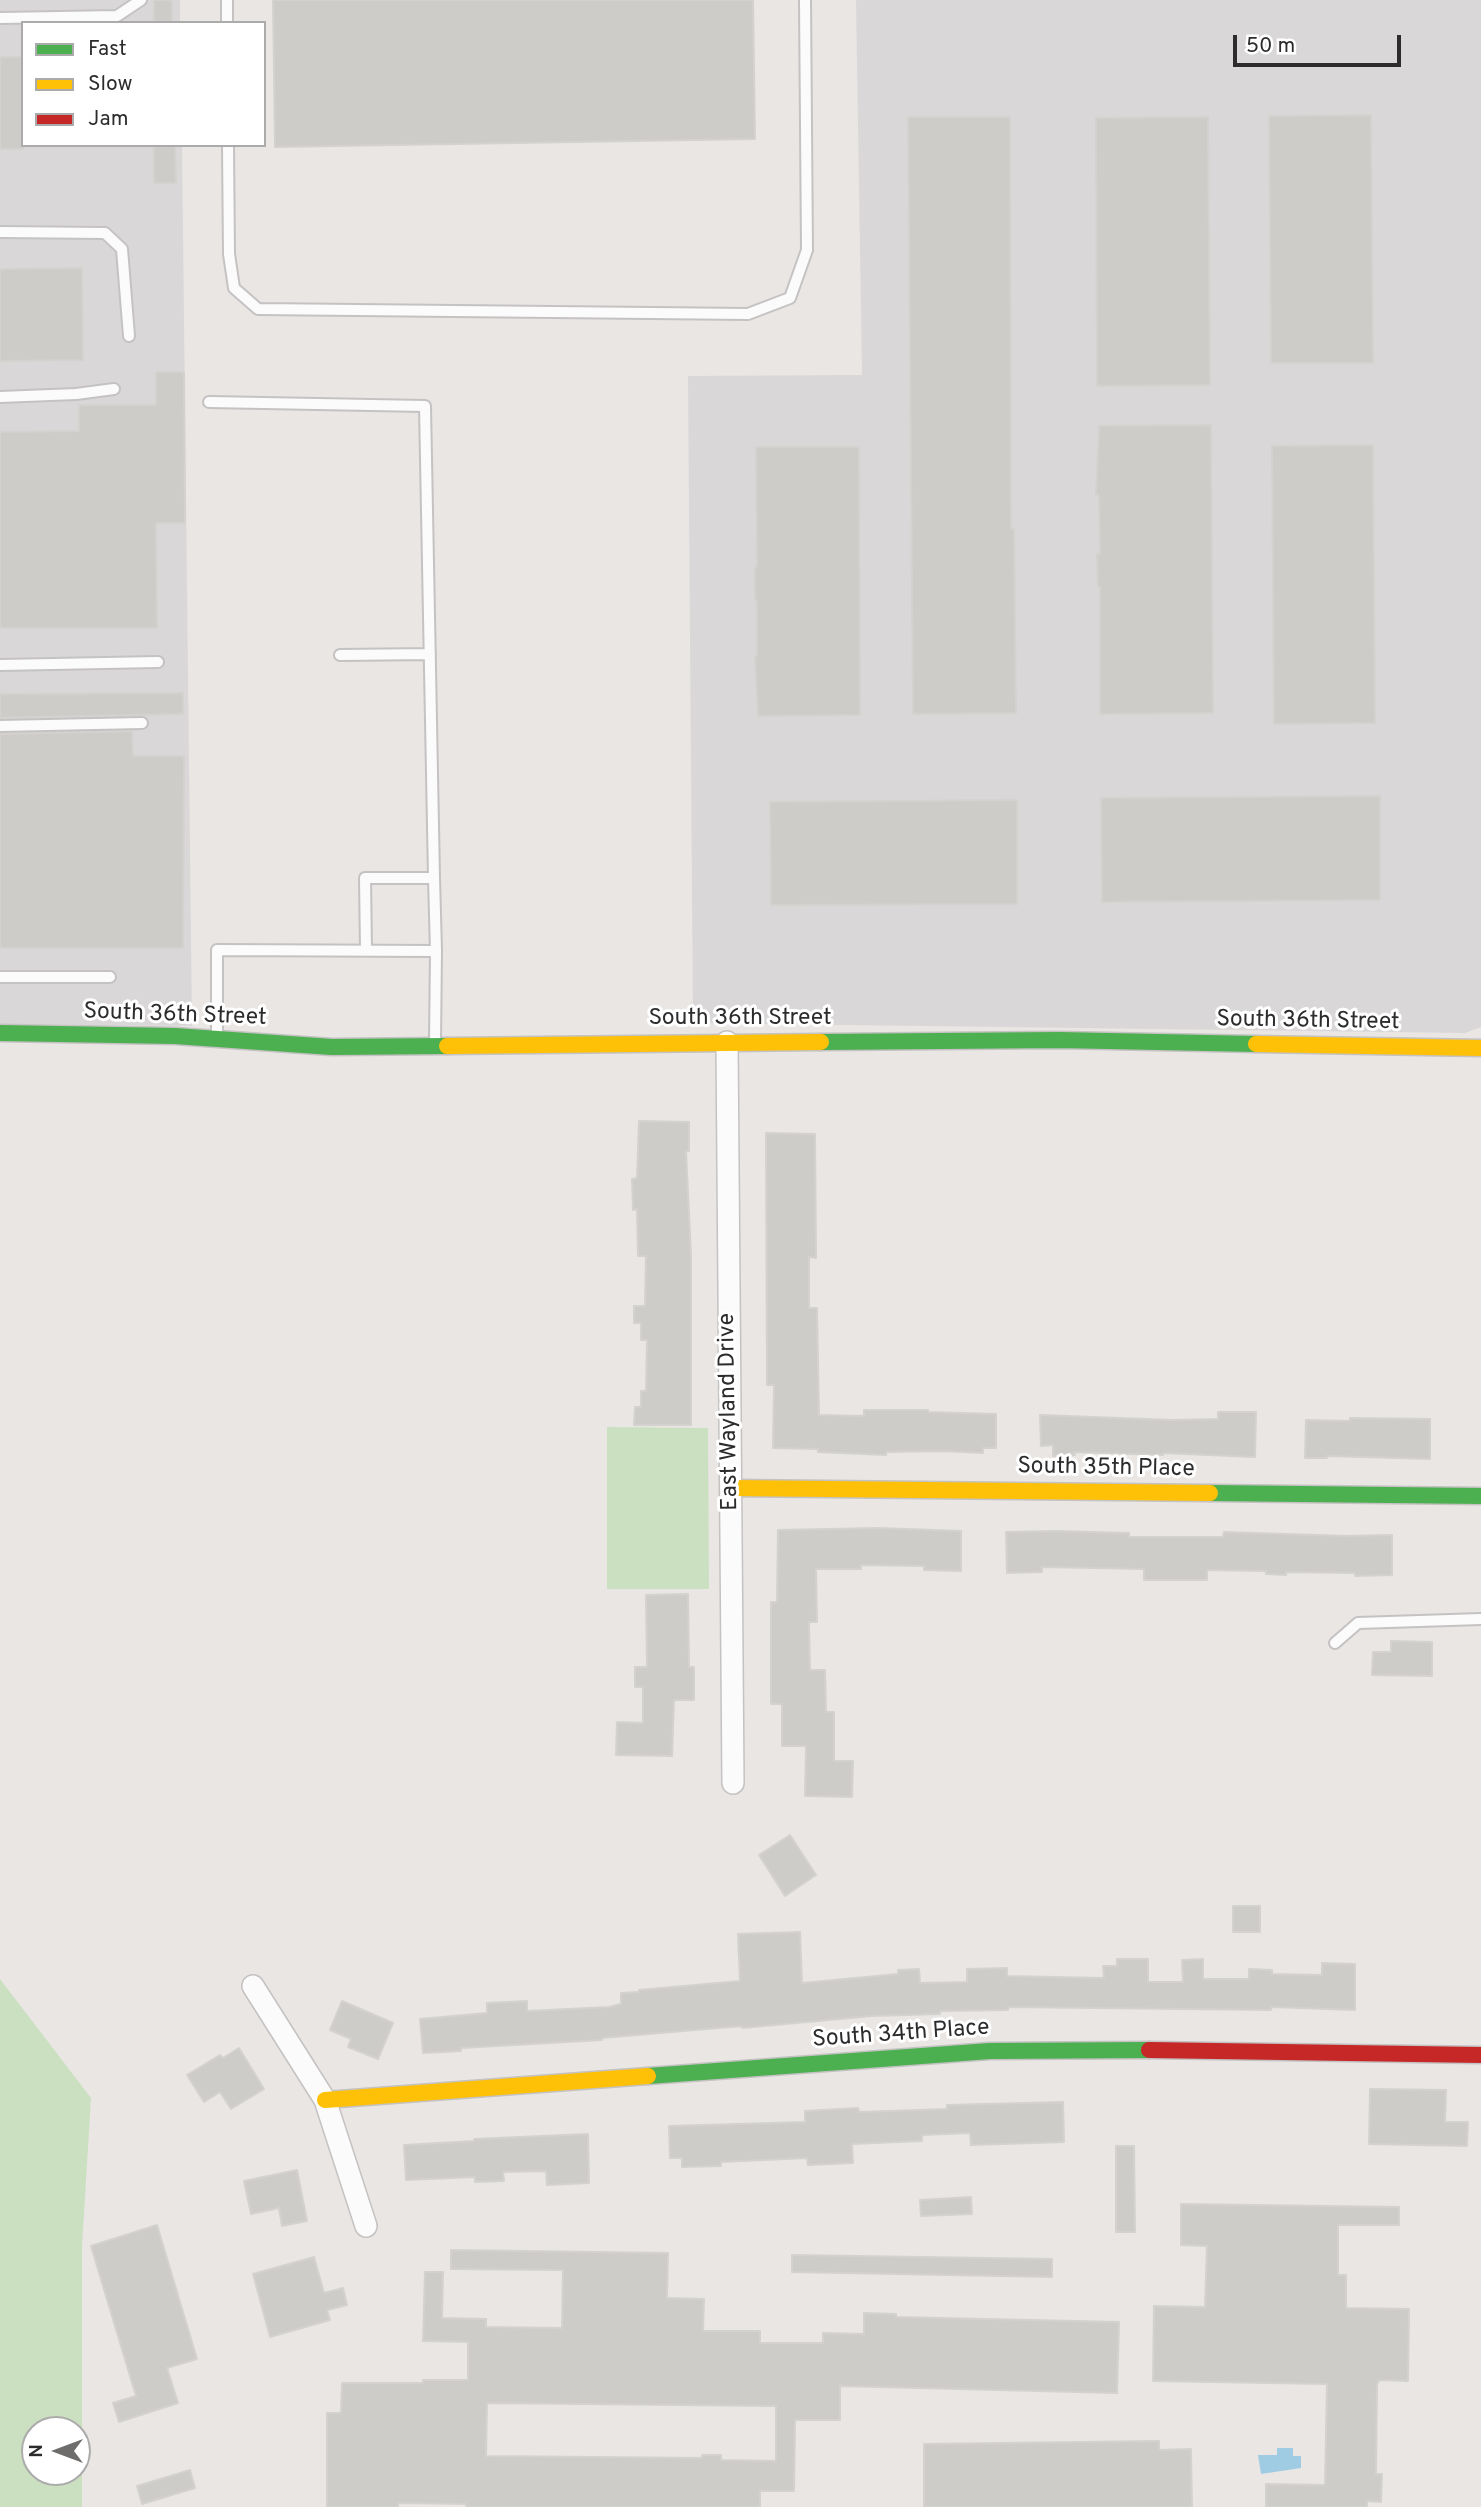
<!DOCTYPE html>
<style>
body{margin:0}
#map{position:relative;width:1481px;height:2507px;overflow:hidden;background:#e9e6e3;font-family:Overpass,sans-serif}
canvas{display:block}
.legend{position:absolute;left:21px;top:21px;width:245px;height:126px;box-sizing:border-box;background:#fff;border:2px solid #ababab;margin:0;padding:9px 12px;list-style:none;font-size:21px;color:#2c2c2c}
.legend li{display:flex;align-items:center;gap:14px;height:35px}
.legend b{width:35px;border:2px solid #ababab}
.north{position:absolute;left:21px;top:2416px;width:70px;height:70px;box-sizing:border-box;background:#fff;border:2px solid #ababab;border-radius:50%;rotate:270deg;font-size:19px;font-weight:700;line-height:28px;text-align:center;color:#2c2c2c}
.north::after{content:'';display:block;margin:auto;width:24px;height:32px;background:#6e6d6c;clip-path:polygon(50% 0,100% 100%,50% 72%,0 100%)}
.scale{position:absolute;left:1233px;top:35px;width:168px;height:32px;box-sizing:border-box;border:4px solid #2c2c2c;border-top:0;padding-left:9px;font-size:21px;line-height:24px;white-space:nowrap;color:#2c2c2c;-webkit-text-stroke:5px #fff;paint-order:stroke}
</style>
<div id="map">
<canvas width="1481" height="2507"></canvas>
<ul class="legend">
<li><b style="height:9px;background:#4caf50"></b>Fast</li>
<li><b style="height:9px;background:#ffc107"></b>Slow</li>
<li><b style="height:9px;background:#c62828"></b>Jam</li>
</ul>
<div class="north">N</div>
<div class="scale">50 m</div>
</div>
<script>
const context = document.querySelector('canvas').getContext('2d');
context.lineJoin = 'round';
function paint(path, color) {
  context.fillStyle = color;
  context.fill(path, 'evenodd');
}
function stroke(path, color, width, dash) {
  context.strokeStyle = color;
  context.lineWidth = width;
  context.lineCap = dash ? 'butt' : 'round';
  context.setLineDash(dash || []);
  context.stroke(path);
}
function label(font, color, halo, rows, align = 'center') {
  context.font = font + ' Overpass,sans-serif';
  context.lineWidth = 6;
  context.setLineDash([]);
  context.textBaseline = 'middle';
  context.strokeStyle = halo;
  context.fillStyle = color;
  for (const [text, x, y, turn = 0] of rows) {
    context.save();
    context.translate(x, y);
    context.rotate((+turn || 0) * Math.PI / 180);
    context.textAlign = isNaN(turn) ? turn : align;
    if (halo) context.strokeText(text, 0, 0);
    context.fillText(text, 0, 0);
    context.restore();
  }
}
paint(new Path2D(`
 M0,0H180V23H23V145H182L192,1026L0,1024Z
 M856,0H1481V1027L1465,1033L693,1023L688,376L862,375Z`), '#dad7d9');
paint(new Path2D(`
 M607,1427L708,1428L709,1589H607Z
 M0,1979L91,2098L82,2246V2507H0ZM35,2430H77V2472H35Z`), '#cbe0c0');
paint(new Path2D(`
 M1277,2448H1293V2456H1301V2468L1261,2474L1258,2455H1277Z`), '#9fcce2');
const building = new Path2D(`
 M154,0H172V23H154Z
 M273,0H753L755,139L275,147Z
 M0,57H23V149H0Z
 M1371,115L1373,363H1271L1269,116Z
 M908,117H1010L1011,529H1014L1016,713L913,714Z
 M1208,117L1210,385L1097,386L1096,118Z
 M154,145H175L176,183H154Z
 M82,268L83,360L0,361V269Z
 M156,372H184L185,523H156L157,628H0V432L79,431V405H156Z
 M1211,425L1213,713L1100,714V587H1098L1097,554H1100L1099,495H1096L1099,426Z
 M1373,445L1375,723L1274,724L1272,446Z
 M756,447H859L860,715L758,716L755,657H757V600H755V567H757Z
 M183,693V714L0,718V694Z
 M132,731L133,756H184L183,948H0V734Z
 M1380,796V900L1102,902L1101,798Z
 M1017,800V904L771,905L770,802Z
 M639,1121L689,1122V1151H686L691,1255V1425H634L635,1407H641V1391H646L647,1340H641V1323H634V1306H645L646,1256H638L637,1209L633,1210L632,1179L637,1178Z
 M766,1133L815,1134L816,1258L809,1257V1308H817L819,1415L864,1416V1410H928V1412L996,1414V1448H983V1453L943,1451L886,1452V1455L818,1452V1449L773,1448L774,1385H767Z
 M1218,1412H1256L1255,1457L1163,1453V1455L1074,1452L1075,1455L1053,1456V1445L1041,1446L1040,1415L1173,1420L1218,1419Z
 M1350,1418L1430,1419V1459L1327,1456V1458H1305L1306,1420L1350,1421Z
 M879,1528L961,1531V1571L924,1570V1566L861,1565V1569H816L817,1622H809L810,1670H825L826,1712H834V1761H853L852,1797L805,1796L806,1746H782V1704H771V1602H777L778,1530Z
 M1057,1531L1129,1533V1537H1223L1224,1532L1347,1536L1392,1535V1575L1355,1576V1573L1286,1572V1575L1266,1574V1571L1207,1570V1580H1144V1569L1042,1567V1572L1007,1573L1006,1532Z
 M688,1594L689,1667H694V1700H674L672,1756L616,1755L617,1722L643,1723V1687H635V1667H647L646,1595Z
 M1391,1641L1432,1642V1676L1372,1675L1373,1652H1391Z
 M790,1835L816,1875L785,1896L759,1855Z
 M1233,1906H1260V1932H1233Z
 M800,1932L802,1983L898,1974V1970L919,1969L920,1983L967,1982V1969L1007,1968V1976L1104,1978L1103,1966H1117V1959H1148V1982H1183L1182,1960L1203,1959V1979H1249V1969L1272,1970V1974L1322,1975V1963L1355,1964V2010L1271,2007V2010L1008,2007V2010L940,2011V2014L872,2016L742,2028V2026L602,2038V2040L461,2048V2051L423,2053L420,2019L487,2013V2003L527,2001V2011L609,2007L621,2004V1993L639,1992V1990L740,1981L738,1934Z
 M342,2001L393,2023L378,2059L348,2047L351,2039L330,2030Z
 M239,2048L264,2089L231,2109L220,2092L204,2102L187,2075L220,2055L223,2058Z
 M1370,2089L1446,2090L1445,2122H1468L1467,2146L1369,2144Z
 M1063,2102L1064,2142L971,2145L970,2133L922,2135V2141L852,2144L853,2163L808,2165L807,2158L721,2162V2166L682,2167V2158H670L669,2126L805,2122V2111L858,2108L859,2112L947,2109V2105Z
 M588,2134L589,2183L547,2185L546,2171L503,2172L504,2181L475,2182V2177L406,2180L404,2145L474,2141V2139Z
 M1116,2146H1134L1135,2232H1116Z
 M297,2170L307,2221L282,2226L279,2208L251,2214L244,2181Z
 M971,2197L972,2214L921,2216L920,2200Z
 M1181,2204L1399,2207V2225H1338V2275H1346V2308L1409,2309L1408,2381L1379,2380L1377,2385L1376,2474H1382L1381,2502L1367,2501V2507H1266V2484L1325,2485L1327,2384L1153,2381L1154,2306L1205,2307L1207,2246L1181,2245Z
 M157,2225L197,2359L167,2368L178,2403L119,2422L113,2403L136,2396L91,2246Z
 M451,2250L668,2253L667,2298L704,2299L703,2331H760V2343H823V2333L864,2334V2313L896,2314V2317L1119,2322L1117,2393L840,2386V2420H795L794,2491H760V2507H466V2504L398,2503V2507H327V2413H341L342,2383H423V2380H468V2342L423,2341L425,2272H443L442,2318L486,2319V2327L562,2328L563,2270L451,2269ZM487,2403L776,2406V2461L721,2460V2455H702V2458L486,2456Z
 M792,2255L1052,2259V2277L792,2272Z
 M314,2257L324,2293L343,2288L347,2305L327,2310L330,2320L270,2337L253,2274Z
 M1159,2441V2450L1191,2449L1192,2507H924V2444Z
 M190,2470L195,2488L142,2504L137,2486Z`);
paint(building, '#ceccc9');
stroke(building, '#d4d2cf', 2);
const lane = new Path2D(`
 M227,0V23
 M0,18L117,16L141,0
 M228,145L229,254L234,288L258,309L748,314L790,298L807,250L805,0
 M0,232L105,233L122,249L129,336
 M0,397L76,394L114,389
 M209,402L425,406L434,878
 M340,655L430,654
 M0,665L158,662
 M0,726L142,723
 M366,950L365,878H434L436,951
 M0,977H110
 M217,1037V950L436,951L435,1042
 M1335,1643L1358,1623L1481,1619`);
const street = new Path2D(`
 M727,1042L733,1783
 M253,1986L325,2100L366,2226`);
const fast = new Path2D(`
 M0,1033L175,1036L332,1047L447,1046
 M821,1042L1059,1040L1256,1044
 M1210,1493L1481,1496
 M648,2076L990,2051L1149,2050`);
const slow = new Path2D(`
 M1256,1044L1481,1048
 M447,1046L821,1042
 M731,1488L1210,1493
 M325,2100L648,2076`);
const jam = new Path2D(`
 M1149,2050L1481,2055`);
stroke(lane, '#c4c2c2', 14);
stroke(street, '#c4c2c2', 24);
stroke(fast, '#c4c2c2', 19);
stroke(slow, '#c4c2c2', 19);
stroke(jam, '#c4c2c2', 19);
stroke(lane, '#fcfbfb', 10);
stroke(street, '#fcfbfb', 21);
stroke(fast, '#4caf50', 16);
stroke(slow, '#ffc107', 16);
stroke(jam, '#c62828', 16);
label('23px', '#2c2c2c', '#fff', [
 ["South 36th Street",175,1016,2],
 ["South 36th Street",740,1019],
 ["South 36th Street",1308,1022,1],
 ["East Wayland Drive",730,1412,-91],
 ["South 35th Place",1106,1469,1],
 ["South 34th Place",901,2035,-4]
]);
</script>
